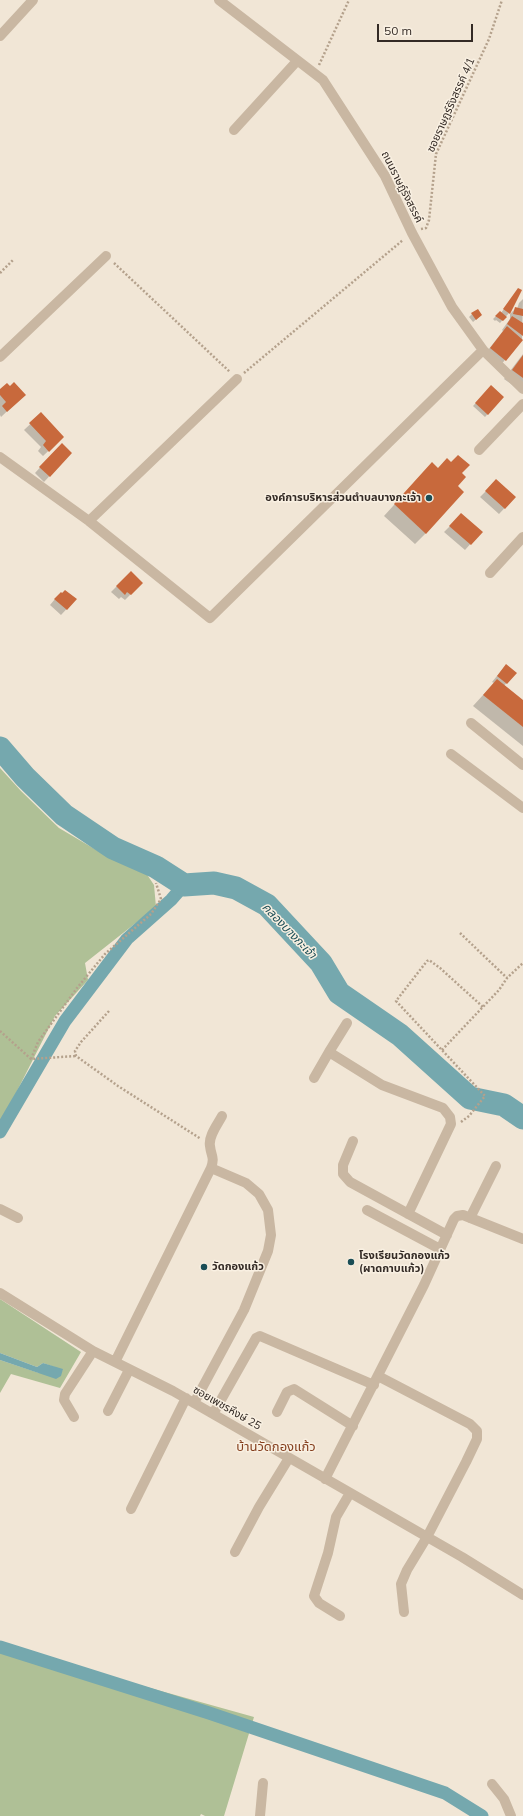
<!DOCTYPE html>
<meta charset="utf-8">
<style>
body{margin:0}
#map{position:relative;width:523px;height:1816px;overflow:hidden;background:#f1e6d6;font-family:Mulish,sans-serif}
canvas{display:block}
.scale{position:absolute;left:377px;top:24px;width:96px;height:18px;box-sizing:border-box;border:2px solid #332a25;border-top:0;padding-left:5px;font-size:12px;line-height:14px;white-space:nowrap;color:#332a25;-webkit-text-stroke:3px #f9f0e2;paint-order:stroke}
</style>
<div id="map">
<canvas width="523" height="1816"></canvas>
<div class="scale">50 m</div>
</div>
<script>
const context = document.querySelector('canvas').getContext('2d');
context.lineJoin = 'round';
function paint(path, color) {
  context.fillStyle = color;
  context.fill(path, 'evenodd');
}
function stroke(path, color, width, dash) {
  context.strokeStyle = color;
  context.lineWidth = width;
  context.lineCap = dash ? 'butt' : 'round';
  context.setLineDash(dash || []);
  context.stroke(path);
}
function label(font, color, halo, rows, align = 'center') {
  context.font = font + ' Mulish,"Noto Sans Thai",sans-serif';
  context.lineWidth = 3;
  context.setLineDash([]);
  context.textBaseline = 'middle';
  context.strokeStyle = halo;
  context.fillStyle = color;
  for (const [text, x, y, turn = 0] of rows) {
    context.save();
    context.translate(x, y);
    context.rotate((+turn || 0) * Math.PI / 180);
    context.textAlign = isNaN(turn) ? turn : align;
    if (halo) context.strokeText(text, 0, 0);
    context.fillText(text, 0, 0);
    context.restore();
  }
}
paint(new Path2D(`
 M0,768L21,791L59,828L98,851L146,873L154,885L156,907L85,963L88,980L55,1016L15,1095L0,1121Z
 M0,1299L81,1352L60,1388L11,1374L0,1393V1360L39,1373L63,1370L43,1363L37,1367L0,1353Z
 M0,1641L136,1684L254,1717L224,1816H205L201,1814L200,1816H0Z`), '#afc096');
paint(new Path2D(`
 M0,1353L37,1367L43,1363L63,1369L61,1376L56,1379L0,1360Z`), '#75a8ae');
paint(new Path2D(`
 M516,292L509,313L500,323L496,320L495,321L493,319L500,312L501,313Z
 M523,299L522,339L500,366L485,354L503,331L502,330L510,319V314L516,308L517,309L519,303Z
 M472,314L481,315L473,322L469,317Z
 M523,354V389L521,391L504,379Z
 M491,387L503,397L485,417L473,406Z
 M0,391L19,400L1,417L0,415Z
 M41,414L63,437L43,456L38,451L41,447L24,430Z
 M56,450L71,453L44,482L35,473Z
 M438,469L461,473L457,486L426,533L415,544L384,516L421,475Z
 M491,486L515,497L499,514L480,497Z
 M456,520L481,532L465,550L444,532Z
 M131,572L142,583L125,600L121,597L119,599L111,592Z
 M55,599L75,600L61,615L50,605Z
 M506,665L515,673L504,686L523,702V746L473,706L494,683L492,682Z`), '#0003');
stroke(new Path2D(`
 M0,1132L65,1021L127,939L171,900L184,885
 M0,1647L209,1713L445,1793L482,1816`), '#75a8ae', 13);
stroke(new Path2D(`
 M0,748L25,777L64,815L113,848L156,867L184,885L214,883L236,888L267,905L321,963L339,993L400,1035L470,1098L504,1105L523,1118`), '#75a8ae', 23);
paint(new Path2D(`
 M518,288L522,290L510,314L503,309Z
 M515,307L523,309V316L513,314Z
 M478,309L482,315L476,320L471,313Z
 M500,311L507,317L503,321L495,316Z
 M512,316L523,323V336L507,324Z
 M507,326L523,340L506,361L490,348Z
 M523,355V378L512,370Z
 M14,382L26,395L7,412L2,406L6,402L0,395V389L7,383L10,386Z
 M491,385L504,397L488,415L475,403Z
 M41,412L64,437L49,452L43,445L46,441L29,423Z
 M62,443L72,453L50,477L39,467Z
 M458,455L470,465L462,473L466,477L458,486L464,492L426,534L394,504L432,462L438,468L447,458L451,462Z
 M496,479L516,497L505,509L485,491Z
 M461,513L483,532L471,545L449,526Z
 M131,571L143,583L131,595L127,592L125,595L116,586Z
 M65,590L77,599L67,610L54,599L61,592L62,593Z
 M506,664L517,673L507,684L497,676Z
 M497,679L523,700V727L483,695Z`), '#c8693c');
stroke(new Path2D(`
 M319,65L349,0
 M421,229L426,228L429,220L436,154L489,39L502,0
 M114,263L230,372
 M0,273L13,260
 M244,373L403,240
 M460,933L507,978
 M109,1011L81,1042L75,1051L76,1056L118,1086L201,1139
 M0,1031L31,1059L76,1056
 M442,1050L499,990L507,978L523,963
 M31,1059L38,1042L77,988L105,954L151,914L161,899L156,883
 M461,1122L469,1116L485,1096L396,1001L427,961L429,960L440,968L483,1007`), '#b4a18c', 2.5, [2, 2]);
stroke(new Path2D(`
 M219,0L323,80L385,176L412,233L452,307L483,350L523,389
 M0,36L33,0
 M234,130L297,61
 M0,357L106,256
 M479,450L523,404
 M0,457L89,521L210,618L483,350
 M89,521L237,379
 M490,573L523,537
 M471,723L523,765
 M451,754L523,808
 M347,1023L329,1052L382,1085L443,1108L450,1117L451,1124L408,1214
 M314,1078L329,1052
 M353,1141L343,1165V1174L350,1182L447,1235
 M0,1209L18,1218
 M367,1210L440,1249
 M470,1218L496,1166
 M0,1293L93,1351L173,1391L462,1557L523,1595
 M115,1362L211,1168C215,1157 211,1156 210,1146C208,1136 218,1124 222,1116
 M378,1376L470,1424L477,1431V1439L466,1462L427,1537L407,1570L401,1584L404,1612
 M194,1403L244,1310L268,1251L271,1235L268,1210L259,1194L246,1183L211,1168
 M108,1411L129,1370
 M277,1412L287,1392L294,1389L353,1426
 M213,1414L256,1338L260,1336L374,1385
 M74,1417L64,1400L65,1394L93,1351
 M325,1479L424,1285L454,1219L457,1216L463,1215L523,1239
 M131,1509L186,1398
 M235,1552L259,1507L289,1458
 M340,1616L319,1603L314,1596L328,1553L336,1517L350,1493
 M492,1784L504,1799L511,1816
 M260,1816L263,1783`), '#c9b7a2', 10);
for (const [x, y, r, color] of [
 [429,498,4,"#1a4d55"],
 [351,1262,4,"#1a4d55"],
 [204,1267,4,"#1a4d55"]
]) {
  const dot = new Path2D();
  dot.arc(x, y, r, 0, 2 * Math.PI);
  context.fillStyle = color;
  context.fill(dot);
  stroke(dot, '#f9f0e2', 1.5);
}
label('11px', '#332a25', '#f9f0e2', [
 ["ซอยราษฎร์รังสรรค์ 4/1",451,105,-66],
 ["ถนนราษฎ์รังสรรค์",402,187,63],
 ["ซอยเพชรหึงษ์ 25",227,1408,30]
]);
label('bold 11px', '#332a25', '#f9f0e2', [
 ["องค์การบริหารส่วนตำบลบางกะเจ้า",421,498,"right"],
 ["โรงเรียนวัดกองแก้ว",359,1256],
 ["(ผาดกาบแก้ว)",359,1269],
 ["วัดกองแก้ว",212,1267]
], 'left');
label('italic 12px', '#1a4d55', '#f9f0e2', [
 ["คลองบางกะเจ้า",289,931,46]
]);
label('13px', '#833d1c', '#f9f0e2', [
 ["บ้านวัดกองแก้ว",276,1447]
]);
</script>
